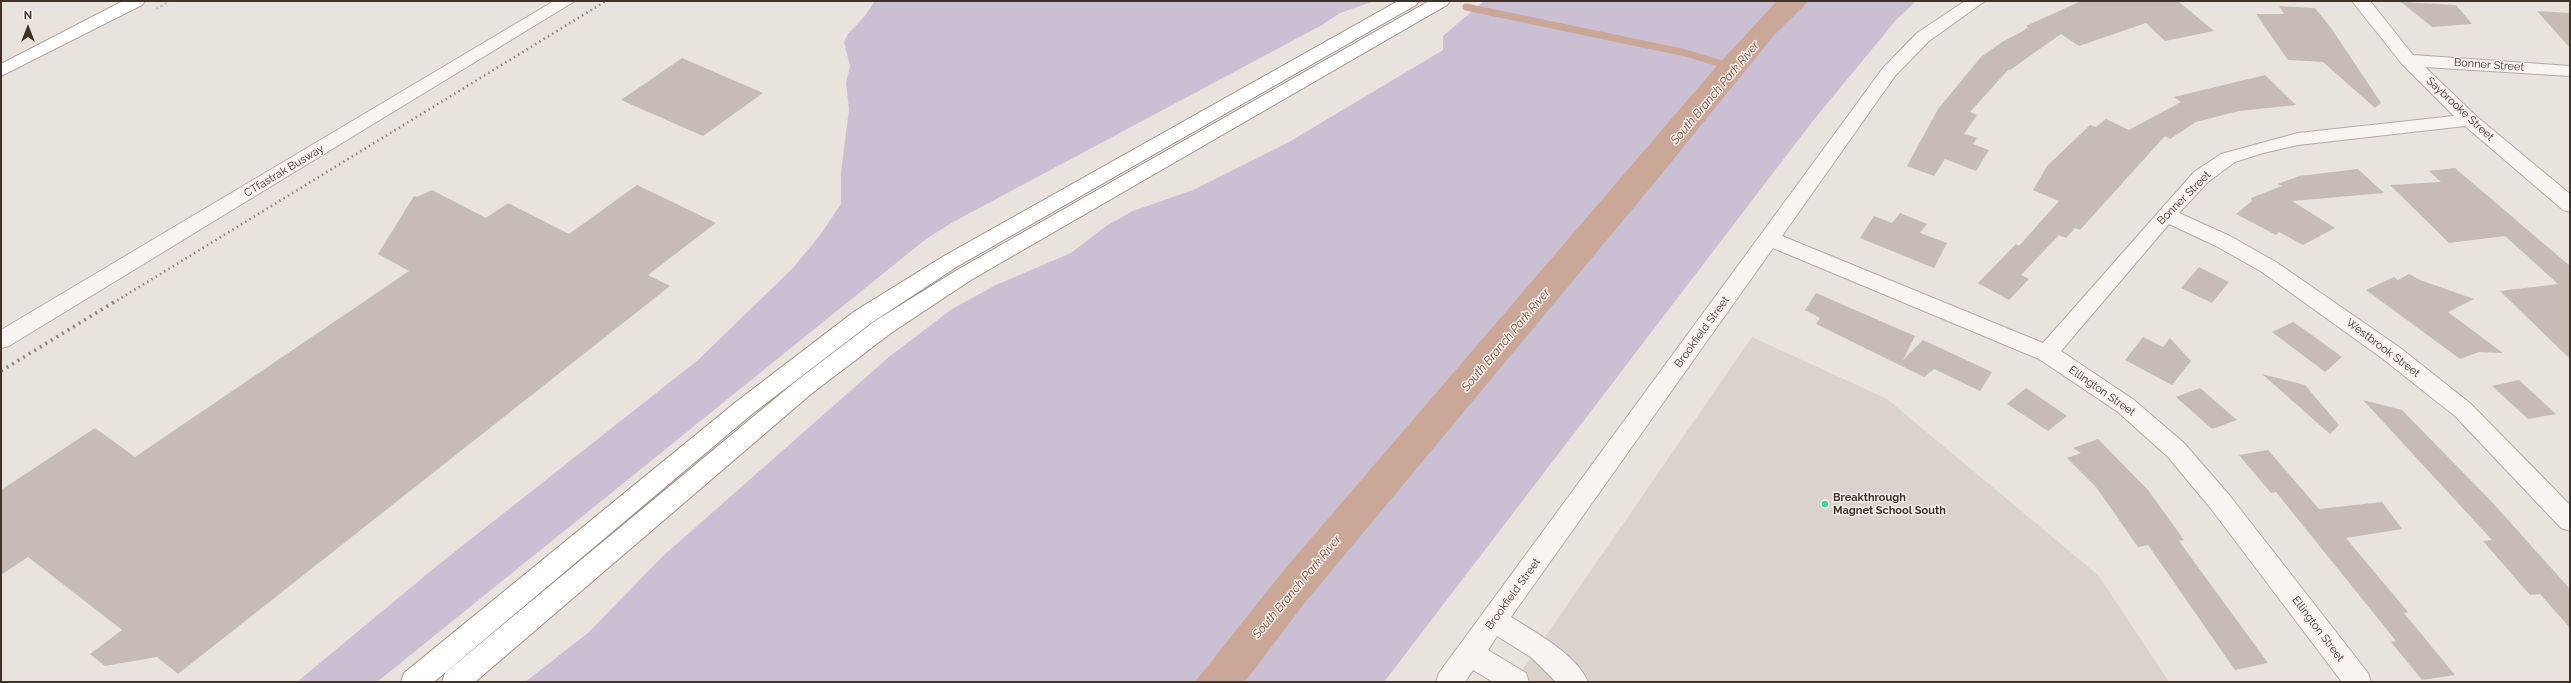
<!DOCTYPE html>
<style>
body{margin:0}
#map{position:relative;width:2571px;height:683px;overflow:hidden;background:#e9e3de;font-family:Raleway,sans-serif}
canvas{display:block}
.frame{position:absolute;inset:0;border:2px solid #403227;pointer-events:none}
.north{position:absolute;left:8px;top:8px;width:40px;height:40px;-webkit-text-stroke:3px #f6f1ee;paint-order:stroke;rotate:0deg;font-size:11px;font-weight:700;line-height:16px;text-align:center;color:#403227}
.north::after{content:'';display:block;margin:auto;width:14px;height:18px;background:#403227;clip-path:polygon(50% 0,100% 100%,50% 72%,0 100%)}
</style>
<div id="map">
<canvas width="2571" height="683"></canvas>
<div class="frame"></div>
<div class="north">N</div>
</div>
<script>
const context = document.querySelector('canvas').getContext('2d');
context.lineJoin = 'round';
function paint(path, color) {
  context.fillStyle = color;
  context.fill(path, 'evenodd');
}
function stroke(path, color, width, dash) {
  context.strokeStyle = color;
  context.lineWidth = width;
  context.lineCap = dash ? 'butt' : 'round';
  context.setLineDash(dash || []);
  context.stroke(path);
}
function label(font, color, halo, rows, align = 'center') {
  context.font = font + ' Raleway,sans-serif';
  context.lineWidth = 3;
  context.setLineDash([]);
  context.textBaseline = 'middle';
  context.strokeStyle = halo;
  context.fillStyle = color;
  for (const [text, x, y, turn = 0] of rows) {
    context.save();
    context.translate(x, y);
    context.rotate((+turn || 0) * Math.PI / 180);
    context.textAlign = isNaN(turn) ? turn : align;
    if (halo) context.strokeText(text, 0, 0);
    context.fillText(text, 0, 0);
    context.restore();
  }
}
paint(new Path2D(`
 M1752,337L1887,399L2098,575L2169,682H1514Z`), '#dbd2cc');
paint(new Path2D(`
 M875,1H1374L1340,13L1322,25L953,222L926,239L377,682H297L438,565L698,360L793,268L820,235L841,204V173L849,109L846,83L850,66L844,42L848,34L864,17Z
 M1484,1H1916L1896,20L1812,122L1384,682H525L588,633L663,556L890,356L952,309L996,285L1071,253L1106,226L1133,211L1193,190L1289,142L1443,50V36Z`), '#cabfd3');
paint(new Path2D(`
 M1777,1H1809L1775,34L1656,181L1303,605L1245,682H1195L1284,570L1716,67Z`), '#cba798');
stroke(new Path2D(`
 M1466,7L1686,53L1728,66`), '#cba798', 7);
paint(new Path2D(`
 M2081,1H2178L2214,31L2165,41L2146,23L2079,46L2061,34L2010,70H2008L1970,112L1977,115L1964,134L1977,138L1973,144L1989,150L1976,171L1945,159L1934,176L1907,166L1938,109L1981,57L2002,42L2023,31L2028,27L2026,26Z
 M2401,2L2456,5L2472,24L2432,27Z
 M2279,6L2315,8L2331,28L2381,103L2375,108L2323,62L2288,60L2256,14H2284Z
 M2537,11L2570,13V48Z
 M682,58L763,93L703,136L621,100Z
 M2265,75L2296,105L2239,111L2196,122L2170,139L2165,136L2080,230L2075,228L2066,238L2059,235L2021,275L2029,279L2009,300L1978,283L2016,244L2019,246L2059,201L2033,190L2047,166L2090,125L2096,127L2106,119L2129,130L2181,102L2174,97Z
 M2455,168L2570,266V359L2500,291L2558,284L2505,236L2449,243L2390,185L2441,182L2429,171Z
 M2358,169L2384,193L2292,201L2335,228L2303,245L2279,232L2276,235L2236,214L2252,201L2251,198L2282,186L2278,184L2299,176Z
 M637,185L716,223L648,275L670,286L178,674L157,657L105,666L90,654L122,630L28,557L1,575V490L95,428L135,457L409,271L378,254L414,196L417,197L432,190L486,218L508,203L569,234Z
 M1900,213L1927,224L1920,233L1947,243L1934,268L1860,238L1874,216L1892,223Z
 M2199,267L2229,282L2212,303L2181,288Z
 M2409,274L2420,280L2474,299L2448,312L2503,353L2479,352L2460,359L2366,290L2394,277L2398,280Z
 M1816,293L1915,336L1903,360L1923,340L1992,372L1980,391L1934,369L1924,377L1816,324L1820,318L1805,310Z
 M2293,322L2305,330L2342,357L2325,372L2272,332Z
 M2143,337L2163,347L2170,338L2191,361L2172,385L2125,360Z
 M2262,374L2305,385L2339,425L2330,434Z
 M2519,380L2556,414L2528,419L2492,386Z
 M2026,388L2054,407L2067,416L2048,431L2007,404Z
 M2200,388L2237,420L2212,429L2176,397Z
 M2363,400L2402,410L2492,502L2570,589V628L2540,594L2530,595L2483,541L2492,540Z
 M2098,439L2148,490L2184,540L2179,541L2268,663L2235,670L2148,545L2138,547L2096,487L2067,458L2081,453L2073,448Z
 M2268,450L2319,509L2382,502L2402,529L2346,538L2408,612L2404,613L2455,675L2422,680L2391,642L2396,641L2276,492L2271,493L2239,455Z`), '#c6bcb5');
const minor = new Path2D(`
 M554,1H575L9,346L1,348V330Z
 M1965,1H1985L1929,41L1895,76L1782,236L2043,343L2194,172L2221,154L2298,133L2454,116L2402,64L2352,1H2370L2413,55L2570,66V76L2425,67L2476,116L2570,194V212L2563,210L2465,126L2298,145L2263,153L2235,162L2208,182L2179,213L2230,236L2276,262L2399,347L2471,404L2570,505V531L2561,528L2455,416L2383,359L2262,272L2216,246L2169,224L2061,351L2134,400L2184,443L2230,496L2368,673L2371,682H2342L2212,510L2168,457L2118,412L2039,359L1773,248L1511,617C1536,633 1576,654 1588,682H1556L1532,658L1497,636L1488,650L1526,673L1529,682H1493L1473,670L1465,682H1436L1439,673L1883,68L1917,33Z`);
const major = new Path2D(`
 M123,1H145L142,5L1,76V64Z`);
const highway = new Path2D(`
 M1398,1H1419L1416,5L958,266L871,323L752,414L434,682H401L404,673L736,402L855,311L944,256Z
 M1429,1H1450L1447,5L971,280L891,333L811,394L475,682H442L445,673L795,382L875,321L957,270Z`);
stroke(minor, '#b3aaa3', 2);
stroke(major, '#b5a79d', 2);
stroke(highway, '#a09085', 2);
stroke(new Path2D(`
 M156,9L170,1`), '#c4beb8', 2, [2.5, 2.5]);
paint(minor, '#f7f4f1');
paint(major, '#fff');
paint(highway, '#fff');
stroke(new Path2D(`
 M113,303L606,1`), '#938377', 2.5, [1.5, 3.5]);
stroke(new Path2D(`
 M1,371L114,302`), '#938377', 3.5, [2, 4.5]);
for (const [x, y, r, color] of [
 [1825,504,4,"#3dd49f"]
]) {
  const dot = new Path2D();
  dot.arc(x, y, r, 0, 2 * Math.PI);
  context.fillStyle = color;
  context.fill(dot);
  stroke(dot, '#f6f1ee', 1.5);
}
label('11px', '#403227', '#f6f1ee', [
 ["Bonner Street",2489,65,4],
 ["Saybrooke Street",2460,109,43],
 ["CTfastrak Busway",284,171,-31],
 ["Bonner Street",2184,198,-45],
 ["Brookfield Street",1702,332,-54],
 ["Westbrook Street",2383,348,37],
 ["Ellington Street",2102,391,35],
 ["Brookfield Street",1513,594,-54],
 ["Ellington Street",2318,629,53]
]);
label('bold 11px', '#403227', '#f6f1ee', [
 ["Breakthrough",1833,498],
 ["Magnet School South",1833,511]
], 'left');
label('italic 12px', '#76482f', '#f6f1ee', [
 ["South Branch Park River",1715,93,-50],
 ["South Branch Park River",1506,340,-50],
 ["South Branch Park River",1297,587,-50]
]);
</script>
